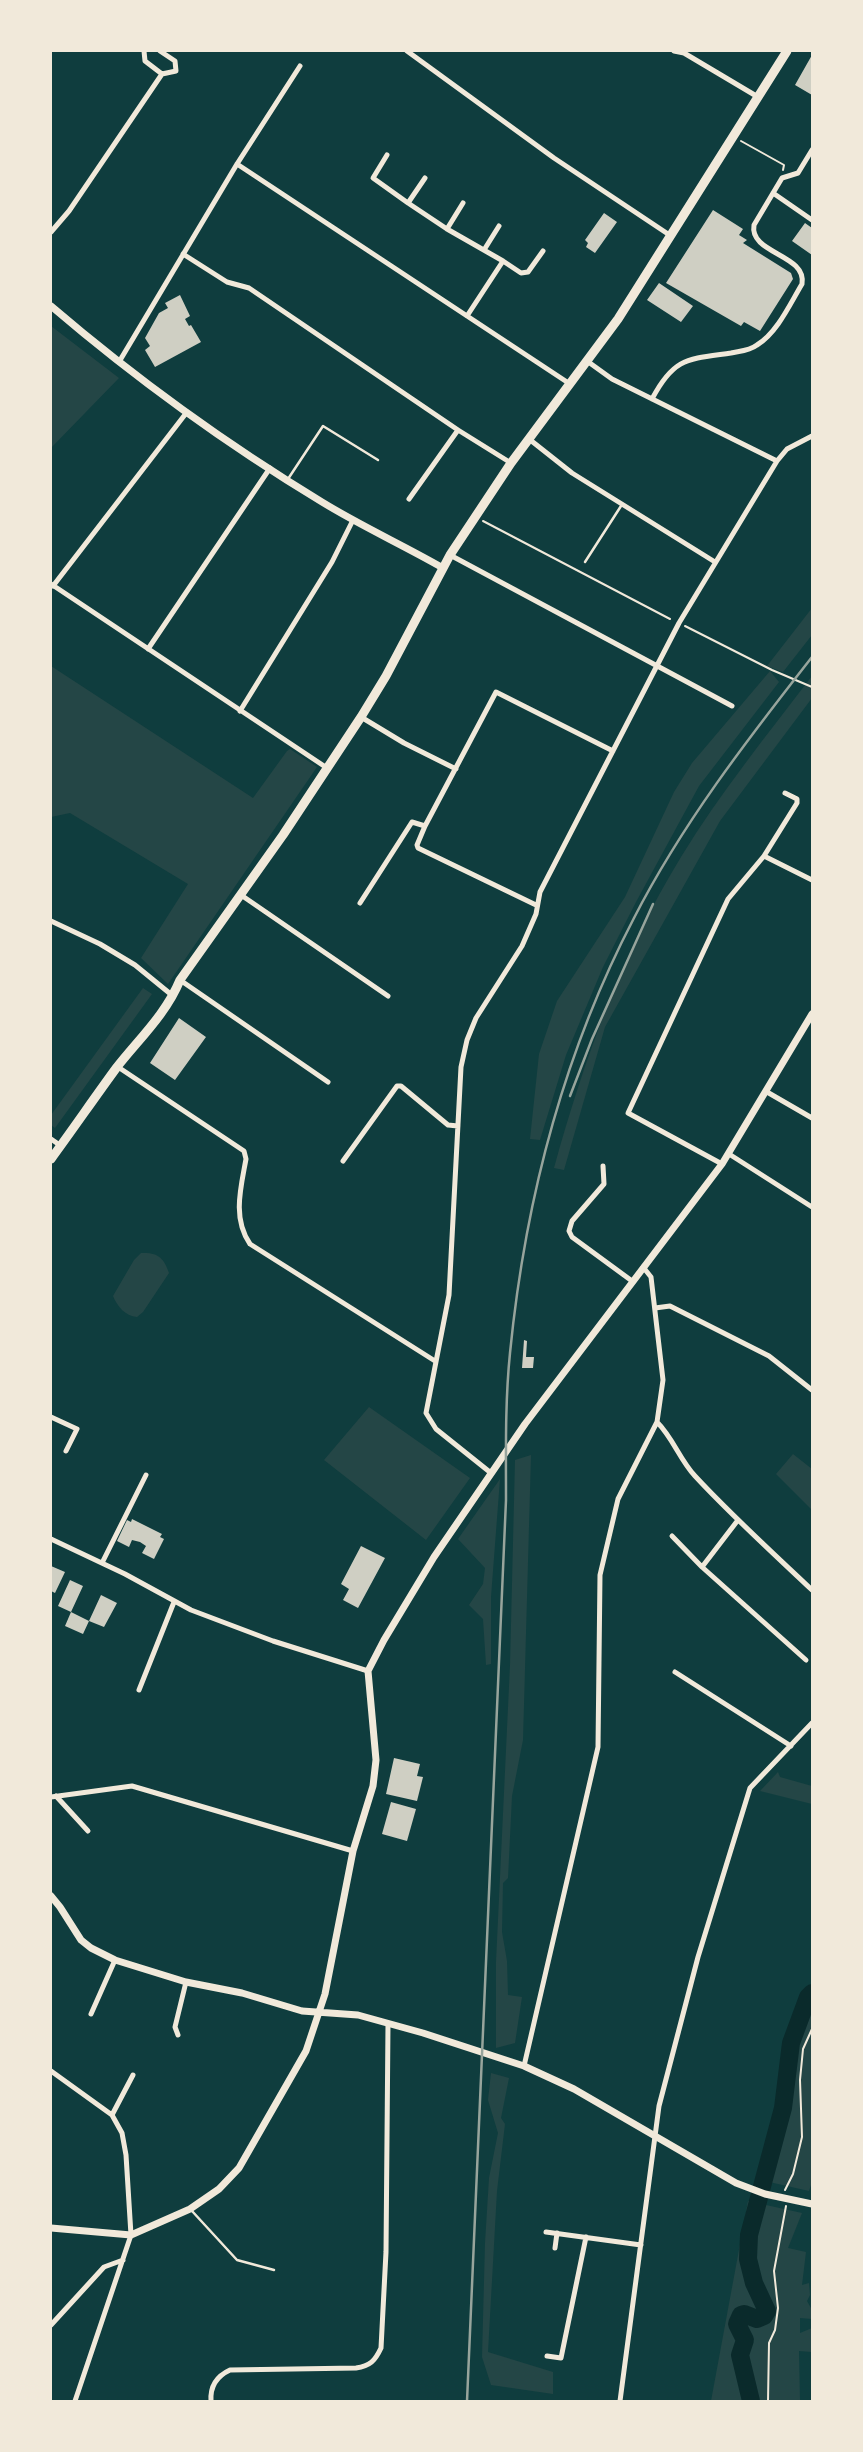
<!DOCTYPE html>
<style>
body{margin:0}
#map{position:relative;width:863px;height:2452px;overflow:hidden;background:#0f3d3e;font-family:"Sofia Sans Condensed",sans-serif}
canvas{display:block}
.frame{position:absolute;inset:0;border:52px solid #f1e9da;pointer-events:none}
</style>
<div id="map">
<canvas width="863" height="2452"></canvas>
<div class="frame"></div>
</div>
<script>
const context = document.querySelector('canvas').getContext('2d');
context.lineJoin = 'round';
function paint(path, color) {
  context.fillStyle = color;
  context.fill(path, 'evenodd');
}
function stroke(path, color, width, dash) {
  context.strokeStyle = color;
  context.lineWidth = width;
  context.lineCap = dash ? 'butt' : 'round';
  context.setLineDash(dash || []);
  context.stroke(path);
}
paint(new Path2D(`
 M51,326L119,378L51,448Z
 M812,608V635L783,672L767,666Z
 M51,666L253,798L287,751L290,749L317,767L168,984L141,958L188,884L70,813L51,817Z
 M770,671L779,682L699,786L636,902L603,967L566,1055L540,1140L530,1139L539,1054L557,1001L625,897L674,792L692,763Z
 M812,676V698L720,821L605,1027L564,1170L554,1168C584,1060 622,953 681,857C720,793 767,735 812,676Z
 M143,988L152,994L55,1128L51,1125V1115Z
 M141,1253C158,1252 164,1258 169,1273L143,1312L137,1317C125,1316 117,1306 113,1296L134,1260Z
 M369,1407L470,1478L426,1540L324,1460Z
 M793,1454L812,1469V1510L776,1474Z
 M531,1455L523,1740L512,1796L508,1878L503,1883L502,1932L507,1961L508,1995L522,1997L515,2043L496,2048V1962L510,1665L515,1460Z
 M500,1479L491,1597V1664L486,1665L483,1619L469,1605L483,1584L485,1568L458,1539Z
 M778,1772L780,1777L812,1786V1804L760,1791Z
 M812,1987V2182L809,2191L756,2179L781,2100L786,2042L804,1994Z
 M491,2073L509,2078L501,2118L505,2124L497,2191L488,2352L553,2372V2394L491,2385L482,2357L485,2243L489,2178L498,2133L488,2100Z
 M748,2201L802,2213L788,2248L806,2252L802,2285L809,2283L810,2295L807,2301L812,2310V2319L800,2318V2333L812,2328V2352L799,2351L800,2401H711Z`), '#244646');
stroke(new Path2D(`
 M751,2401L740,2355L745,2340L737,2324L741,2315L744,2314L757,2319L764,2316L767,2311L754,2283L748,2259L749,2235L783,2108L791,2043L808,1997L812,1993`), '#0a2a2b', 18);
paint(new Path2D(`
 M812,55V95L795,85Z
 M713,210L743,229L739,235L747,240L743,243L791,273L793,279L760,331L744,322L741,326L666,283Z
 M604,213L617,222L595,253L586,247L588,243L585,240Z
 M805,223L812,228V255L792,241Z
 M659,283L693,306L681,322L647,300Z
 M180,295L190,316L185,319L189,326L191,325L201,342L155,367L145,350L150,346L145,338L159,313L168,308L165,303Z
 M179,1018L206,1037L175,1080L150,1063Z
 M524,1340L527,1341L526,1357H534L533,1368H522Z
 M132,1519L162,1534L160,1537L164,1539L154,1559L142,1553L146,1546L140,1542L132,1540L129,1547L117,1541L127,1520L131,1522Z
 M361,1546L385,1558L358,1608L343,1600L349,1589L341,1584Z
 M51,1566L65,1572L55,1593L51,1591Z
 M70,1580L83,1586L71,1612L58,1606Z
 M101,1595L117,1603L104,1627L89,1621Z
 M71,1612L89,1621L83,1634L65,1626Z
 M394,1758L420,1764L417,1776L423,1777L417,1801L386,1794Z
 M391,1802L416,1809L407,1841L382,1834Z`), '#cfcfc3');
stroke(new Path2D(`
 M741,141L784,165L783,170
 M483,521L670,619
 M685,626L772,670L812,687
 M785,2190L793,2174L802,2137L800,2080L803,2049L812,2029
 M768,2401L769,2343L775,2330L778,2308L774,2271L786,2206`), '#f1e9da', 2);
stroke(new Path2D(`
 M288,479L323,426L378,460
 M585,562L621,506
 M192,2211L237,2260L274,2270`), '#f1e9da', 2.5);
stroke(new Path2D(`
 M144,51L145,61L162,74
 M407,51L554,158L671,236
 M674,51L684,53L758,97
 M387,155L373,178L408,203
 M237,164L570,384
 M425,178L408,203L447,229L503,261
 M773,193L812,220
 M447,229L463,203
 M51,232L69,211L162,74L176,71L175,61L160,51
 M484,250L499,226
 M183,254L227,282L249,288L458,430L511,463
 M467,316L503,261L521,273L528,272L543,251
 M587,361L612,379L777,461L787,449L812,436
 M119,362L237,164L300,66
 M652,399C674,357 688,359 731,353C740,351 749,351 757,345C777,333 790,304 802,284C807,254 749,254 754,225L782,178L798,173L812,150
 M529,439L572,473L715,562
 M409,499L458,430
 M450,555L732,706
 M51,584L327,768
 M53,586L187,412
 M148,649L270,468
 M240,711L332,562L353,520
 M361,717L404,743L456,769
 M764,856L797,803V799L785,793
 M241,895L388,996
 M360,903L412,822L425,826
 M536,905L418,848L417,845L425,826L496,692L613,751
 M51,921L100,944L135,965L173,996
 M180,980L328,1082
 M118,1067L244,1151L246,1159C241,1187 232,1218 250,1244L435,1361
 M767,1092L812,1118
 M51,1139L61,1146
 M729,1154L812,1207
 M343,1161L397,1086H401L448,1125L458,1126
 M722,1164L628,1113L728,899L764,856L812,880
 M603,1166L604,1184L572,1221L569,1231L572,1237L632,1281
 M655,1308L670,1306L769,1356L812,1390
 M51,1417L77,1429L66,1451
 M657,1422C673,1438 680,1460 695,1476C732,1516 773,1553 812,1590
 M491,1473L436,1429L426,1413L449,1295L461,1067L467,1040L476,1018L522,946L536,914L540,892L679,623L777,461
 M672,1536L702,1567L806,1660
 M51,1539L125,1574L191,1610L273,1641L368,1671
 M102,1563L146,1475
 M702,1567L738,1520
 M675,1672L791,1746
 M139,1690L174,1602
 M56,1796L88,1831
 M51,1797L132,1786L353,1851
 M91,2014L115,1960
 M178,2035L175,2027L186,1982
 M524,2066L598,1747L600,1575L618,1499L657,1422L663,1380L651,1277L643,1267
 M51,2071L112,2115L122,2133L126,2155L131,2235L75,2401
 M112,2115L133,2075
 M546,2232L641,2245
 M555,2248L557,2233
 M51,2325L104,2267L123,2260
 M547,2356L561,2358L586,2237
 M211,2401C210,2386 217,2376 230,2370L356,2368C370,2366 375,2361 381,2348L386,2252L388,2024
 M620,2401L659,2106L698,1957L750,1788L812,1723`), '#f1e9da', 5);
stroke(new Path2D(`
 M51,306C134,377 228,445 322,502C361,526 403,545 443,568
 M51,1896L60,1907L81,1940L91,1948L115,1960L186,1982L242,1993L302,2011L358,2015L423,2033L524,2066L574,2089L736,2183L765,2194L812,2204
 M51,2228L131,2235L190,2209L219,2189L239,2168L306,2051L325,1994L353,1851L373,1786L376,1760L368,1671L384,1640L434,1557L525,1424L722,1164L812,1014`), '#f1e9da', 7);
stroke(new Path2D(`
 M51,1159C73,1129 95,1097 117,1067C139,1039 166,1014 180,980L283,835L361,717L386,676L450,555L511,463L618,319L787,51`), '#f1e9da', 9);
stroke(new Path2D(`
 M570,1096L592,1039L653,904
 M467,2401L506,1500C506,1451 505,1402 510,1353C525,1201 563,1054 634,918C682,824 747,740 812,657`), '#97a49c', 2.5);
</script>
